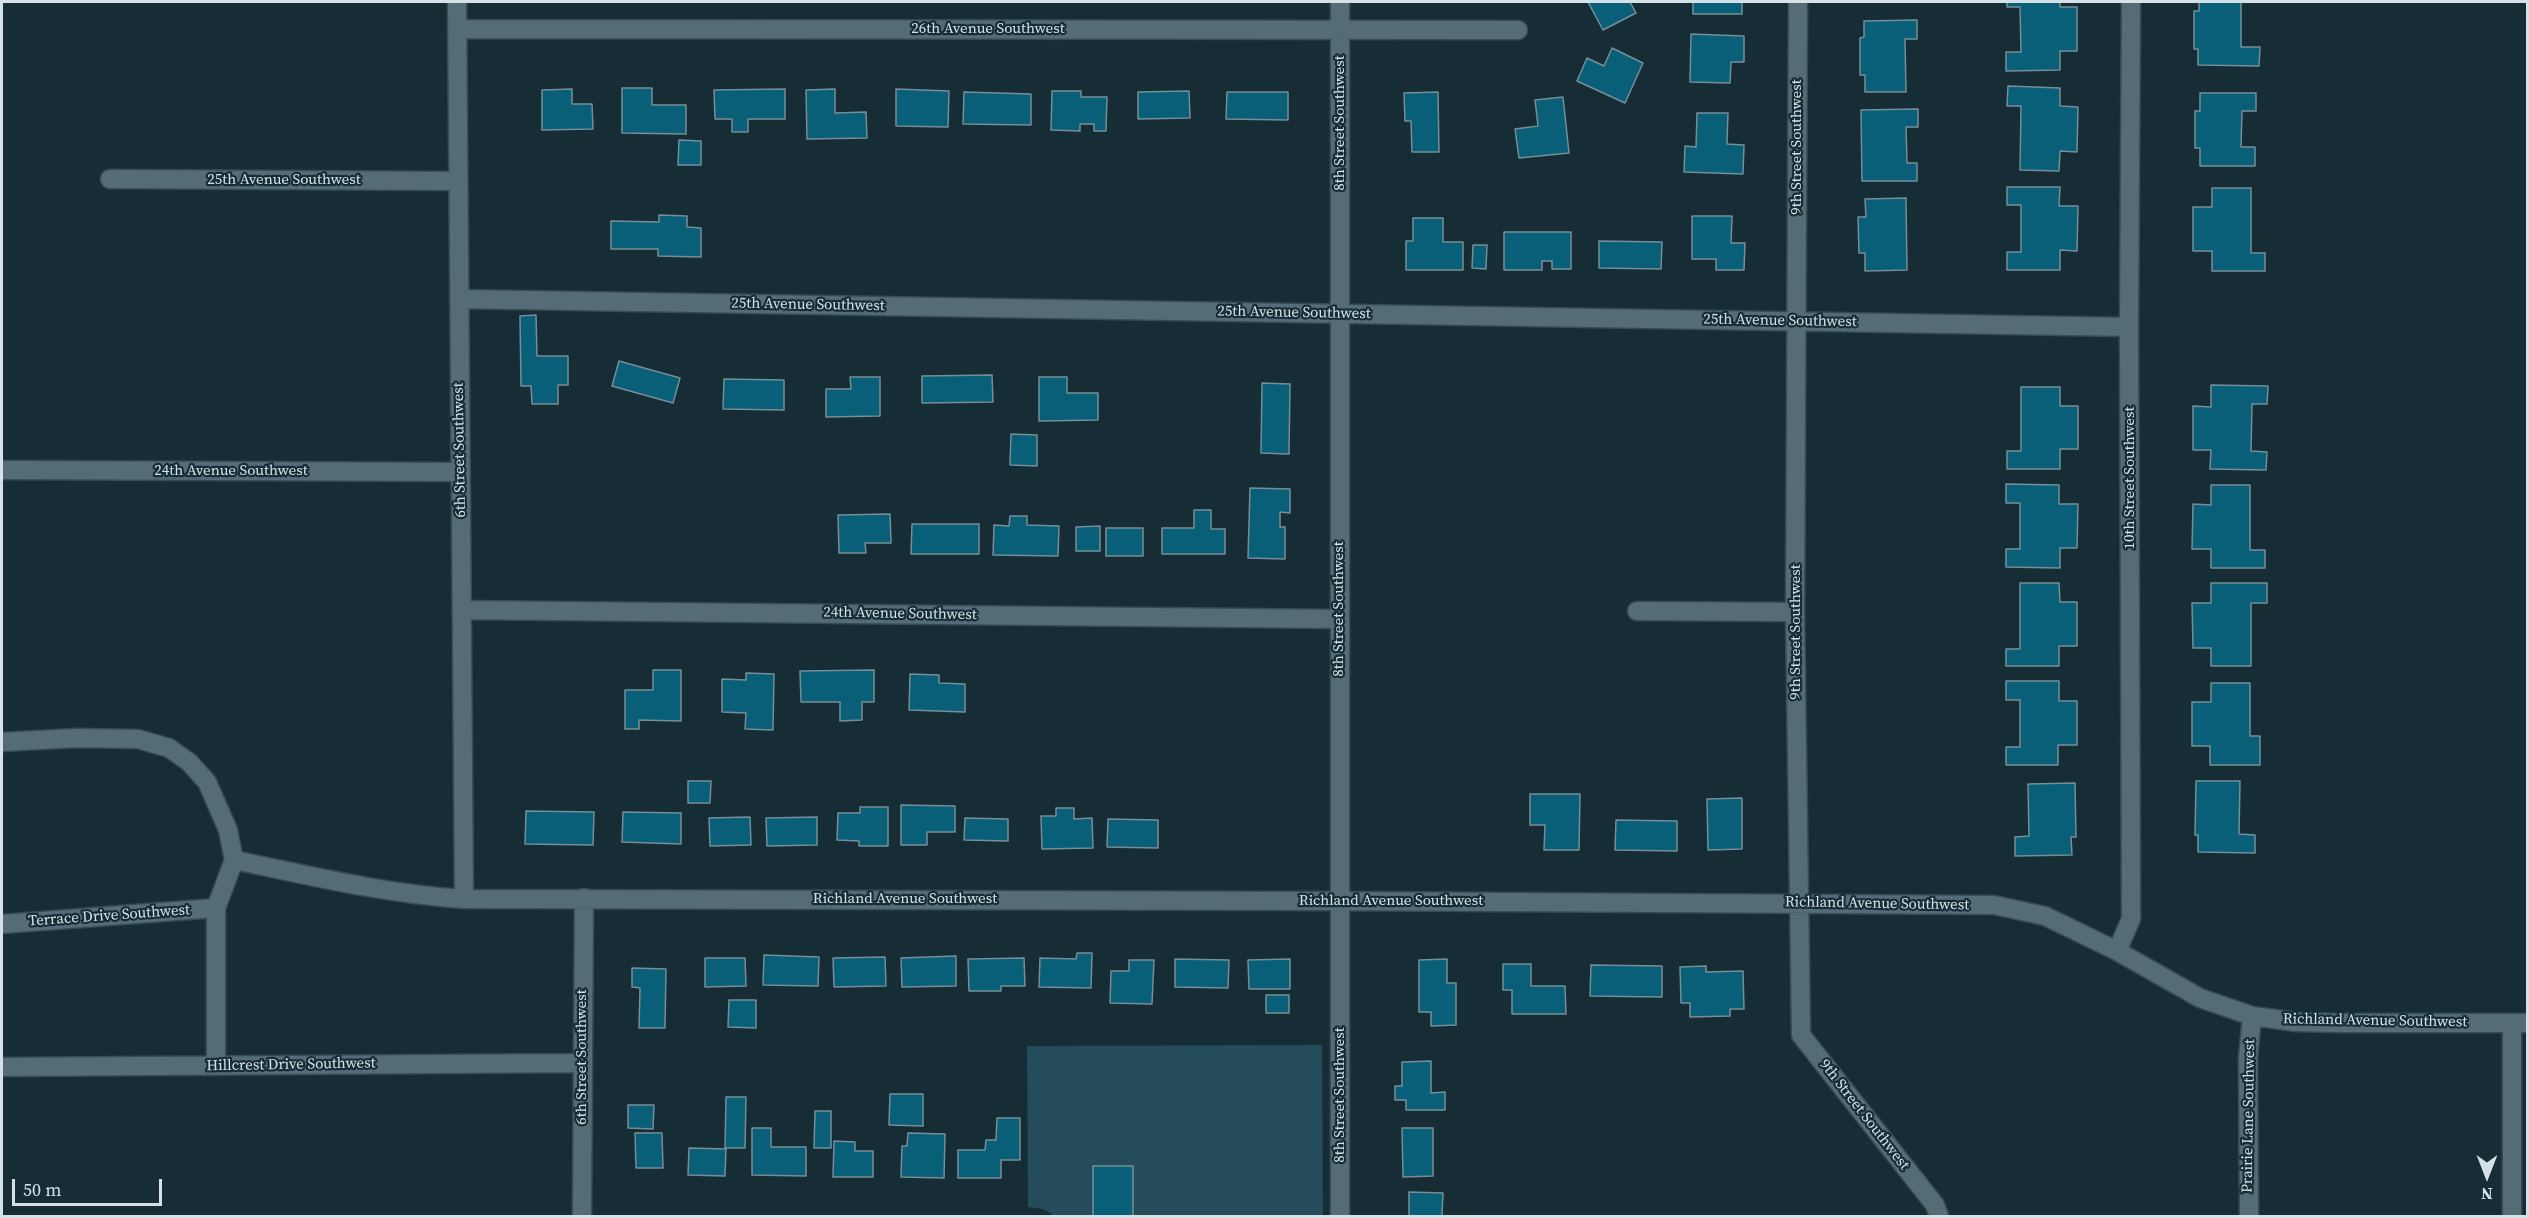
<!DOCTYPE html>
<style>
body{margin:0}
#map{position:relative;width:2529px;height:1218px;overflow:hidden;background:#162d36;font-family:"Source Serif 4",serif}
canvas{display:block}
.frame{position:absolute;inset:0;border:3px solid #d4e2e7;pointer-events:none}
.north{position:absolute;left:2457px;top:1146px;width:60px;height:60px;-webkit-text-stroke:4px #162d36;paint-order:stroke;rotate:180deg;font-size:16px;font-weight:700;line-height:24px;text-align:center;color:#d4e2e7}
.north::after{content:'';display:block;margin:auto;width:21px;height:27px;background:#d4e2e7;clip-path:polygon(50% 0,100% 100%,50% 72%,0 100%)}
.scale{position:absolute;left:12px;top:1179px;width:150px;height:27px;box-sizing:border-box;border:3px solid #d4e2e7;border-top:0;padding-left:8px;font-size:18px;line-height:21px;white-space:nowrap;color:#d4e2e7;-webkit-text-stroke:4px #162d36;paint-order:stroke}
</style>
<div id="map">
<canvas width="2529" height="1218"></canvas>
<div class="frame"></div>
<div class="north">N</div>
<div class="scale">50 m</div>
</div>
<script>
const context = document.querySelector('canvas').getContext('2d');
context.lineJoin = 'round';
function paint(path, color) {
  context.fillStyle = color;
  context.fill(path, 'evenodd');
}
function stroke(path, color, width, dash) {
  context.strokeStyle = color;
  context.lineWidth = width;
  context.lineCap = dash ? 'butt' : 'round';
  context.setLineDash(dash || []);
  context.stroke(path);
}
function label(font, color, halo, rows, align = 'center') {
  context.font = font + ' "Source Serif 4",serif';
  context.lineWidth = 4.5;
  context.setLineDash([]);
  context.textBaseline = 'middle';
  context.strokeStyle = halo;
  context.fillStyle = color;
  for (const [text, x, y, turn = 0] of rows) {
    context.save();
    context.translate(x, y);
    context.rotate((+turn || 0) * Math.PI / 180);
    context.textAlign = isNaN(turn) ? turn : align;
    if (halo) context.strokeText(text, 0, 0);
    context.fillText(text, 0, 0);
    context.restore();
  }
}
paint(new Path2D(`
 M1322,1045L1323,1216H1054C1046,1209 1039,1208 1028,1207L1027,1046Z`), '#254c5a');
const building = new Path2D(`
 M1588,2H1630L1636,13L1603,30Z
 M1693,2H1742V14H1693Z
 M2007,2H2060V7H2077V51H2060V70L2006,71V52H2021L2020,7H2007Z
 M2199,2H2241V47H2260L2259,66L2198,65V49H2194V11H2199Z
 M1917,20V39H1905L1906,92H1865V75H1860V38L1864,37V21Z
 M1691,34L1744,36V62H1731L1730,83L1690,82Z
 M1612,48L1643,63L1625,103L1577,81L1587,58L1604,66Z
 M2008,86L2060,88V106L2078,107L2077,152L2060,151L2059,171L2020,170L2021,106H2007Z
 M622,88H652V105H686V134L622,133Z
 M572,89V104H592L593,129L542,130V90Z
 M785,89V119H748V132H732V119H715L714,90Z
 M835,89V113L866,112L867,138L807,139L806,90Z
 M896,89L949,91L948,127L896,126Z
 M1052,91H1081V97H1107L1106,131H1094V124H1080V131L1051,130Z
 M1189,91L1190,118L1138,119V92Z
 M964,92L1031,94V125L963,124Z
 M1227,92H1288V120L1226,119Z
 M1438,92L1439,152H1412L1411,121H1405L1404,93Z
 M2200,93H2256V111H2242L2241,147H2255V166H2200V148H2195V111H2200Z
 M1563,97L1569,153L1519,158L1515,129L1538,126L1535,100Z
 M1918,109V127H1906L1907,163H1917V181H1862L1861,110Z
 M1697,113H1728L1727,144L1744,145L1743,174L1684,172L1685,146L1696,147Z
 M679,140L701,141V165H678Z
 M2007,187H2060L2059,206H2078L2077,251L2060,250V270H2007V252H2021V205H2007Z
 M2212,188H2251V253H2265V271H2212V251H2193V207H2212Z
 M1906,198L1907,270L1865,271V253H1859L1858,217H1866L1865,199Z
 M659,215L687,216V227L701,228V257L658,256V249H611V221L659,222Z
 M1692,216H1732L1731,243H1745L1744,270H1716V259H1692Z
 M1413,218H1443V242H1463V270H1406V241H1413Z
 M1504,232H1571V269H1552V261H1542V270H1504Z
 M1599,241L1662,242L1661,269L1599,268Z
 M1473,245H1487L1486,269L1472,268Z
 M536,315L537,356H568V385H558V404H532L531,386H521L520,316Z
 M619,361L680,378L673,403L612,386Z
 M992,375L993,402L922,403V376Z
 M850,377H880V416L826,417V389H851Z
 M1039,377H1067V393H1098V420L1039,421Z
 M724,379L784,380V410L723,409Z
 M1262,383L1290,384L1289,454L1261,453Z
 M2211,385L2268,386L2267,404H2252L2251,451L2267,452L2266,470L2210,469L2211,450H2193V406L2211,407Z
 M2021,387H2060V406H2078V449H2060V469H2007V451H2021Z
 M1011,434L1037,435V466L1010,465Z
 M2006,484L2059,485V504H2078L2077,548H2060V568L2006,567V549H2020V503H2006Z
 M2211,485H2250V550H2265V568H2211V549H2192L2193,504L2211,505Z
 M1250,488L1290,489V513L1280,512V527H1285V559L1248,558Z
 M1194,510H1211V529H1225V554H1162V528H1194Z
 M890,514L891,543H865L866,553H839L838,515Z
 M1010,516H1027V525L1059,526L1058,556L993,555L994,525L1009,526Z
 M912,524H979V554H911Z
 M1100,526V551H1076V527Z
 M1106,528H1143V556H1106Z
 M2020,583H2059L2060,602H2077V646H2059V666H2006V649H2020Z
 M2211,583H2267V603H2251V666H2211V648H2193L2192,603H2211Z
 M653,670H681V721L639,720V729H625V690H653Z
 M874,670V702H862V720L840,721V702H801L800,671Z
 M746,673L774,674L773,730L745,729L746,713L722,712V679L746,680Z
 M910,674L939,675V683L965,684V712L909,710Z
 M2006,681H2059V701H2077V745H2058V765H2006V747H2020V700H2006Z
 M2211,683H2250V736H2260V765H2210V746H2192V702H2211Z
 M688,781H711L710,803H688Z
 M2196,781H2240L2239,834L2255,835V853L2198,852V835H2195Z
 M2075,783L2076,837H2071L2072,855L2015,856V837L2029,836L2028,784Z
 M1530,794H1580L1579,850H1544L1545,825H1530Z
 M1742,798V849L1708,850L1707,799Z
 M901,805L955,806V832H927V845H901Z
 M860,807H888V846H859V841L837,840L838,813H860Z
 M1056,808H1074V819L1092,818L1093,848L1042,849L1041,816H1056Z
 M526,811L594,812L593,845L525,844Z
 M623,812L681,813V844L622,842Z
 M750,817L751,845L710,846L709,818Z
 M817,817V845L767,846L766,818Z
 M965,818L1008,819V841L964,840Z
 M1108,819L1158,820V848L1107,847Z
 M1616,820L1677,821V851L1615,850Z
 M1077,953H1092L1091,988L1039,987L1040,958L1076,959Z
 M764,955L819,957L818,986L763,985Z
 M956,956V986L902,987L901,958Z
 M885,957L886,986L834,987L833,958Z
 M705,958H745L746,986L705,987Z
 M1024,958L1025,986H1001V991H969L968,959Z
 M1175,959L1229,960L1228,988L1175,987Z
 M1290,959V989H1249L1248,960Z
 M1447,959V983H1456V1025L1431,1026V1012H1419V960Z
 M1129,960H1154L1152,1004L1110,1003L1111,971H1129Z
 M1503,964H1531V986H1565L1566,1014H1512V990H1503Z
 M1591,965L1662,966V997L1590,996Z
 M1706,966V972L1743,971L1744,1009H1730V1016L1690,1017V1003H1681L1680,967Z
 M632,968L666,969L665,1028H639L640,988L632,987Z
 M1266,995H1289V1013H1266Z
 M729,1000H756V1028L728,1027Z
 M1431,1061V1093L1445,1092V1110H1406V1100H1395V1086H1402V1062Z
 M890,1094H923V1126L889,1125Z
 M726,1097H746L745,1148H725Z
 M628,1105H654L653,1129L628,1128Z
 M815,1111H831V1148H814Z
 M997,1118H1020V1160H1001V1178H958V1150H985L986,1140H996Z
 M752,1128H771V1147H806V1176L752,1175Z
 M1402,1128H1433V1176L1403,1177Z
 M635,1133H662L663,1168H636Z
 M908,1133L945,1134L944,1178L901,1177L902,1146H907Z
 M834,1141L855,1142V1151H873V1177H833Z
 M689,1148L726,1149L725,1176L688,1175Z
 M1093,1166H1133V1216H1093Z
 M1409,1192L1443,1193L1442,1216H1409Z`);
paint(building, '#085f77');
stroke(building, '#758e98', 1.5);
const minor = new Path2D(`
 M457,2L464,899
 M1340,2V1216
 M1798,2L1795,612L1801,1035L1935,1205L1939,1216
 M457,29L1518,30
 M110,179L458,181
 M459,299L2129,327
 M2,470L461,472
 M462,610L1339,619
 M1637,611L1795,612
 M2,742L77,738L138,739L169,748L189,762L207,782L228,830L234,860L216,908V1066
 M234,860C311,876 386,894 464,899L1339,901L1994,905L2045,916L2117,951L2200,998L2252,1016L2296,1022L2339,1023H2528
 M2,924L216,908
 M2117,951L2131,919L2129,327L2131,2
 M2512,1023V1216
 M2,1067L581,1063
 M582,1216L584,898
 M2249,1216L2248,1058L2252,1016`);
stroke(minor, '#384a52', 21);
stroke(minor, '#546c76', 18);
label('15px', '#d4e2e7', '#162d36', [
 ["26th Avenue Southwest",988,29],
 ["8th Street Southwest",1340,123,-90],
 ["9th Street Southwest",1797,147,-90],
 ["25th Avenue Southwest",284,180],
 ["25th Avenue Southwest",808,305,1],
 ["25th Avenue Southwest",1294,313,1],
 ["25th Avenue Southwest",1780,321,1],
 ["6th Street Southwest",460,450,-91],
 ["24th Avenue Southwest",231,471],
 ["10th Street Southwest",2130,478,-90],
 ["8th Street Southwest",1339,609,-90],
 ["24th Avenue Southwest",900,614,1],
 ["9th Street Southwest",1796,632,-90],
 ["Richland Avenue Southwest",905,899],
 ["Richland Avenue Southwest",1391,901],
 ["Richland Avenue Southwest",1877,904,1],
 ["Terrace Drive Southwest",109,916,-4],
 ["Richland Avenue Southwest",2375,1021,1],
 ["6th Street Southwest",582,1057,-90],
 ["Hillcrest Drive Southwest",291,1065,-1],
 ["8th Street Southwest",1340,1095,-90],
 ["9th Street Southwest",1864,1115,52],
 ["Prairie Lane Southwest",2249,1116,-89]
]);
</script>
